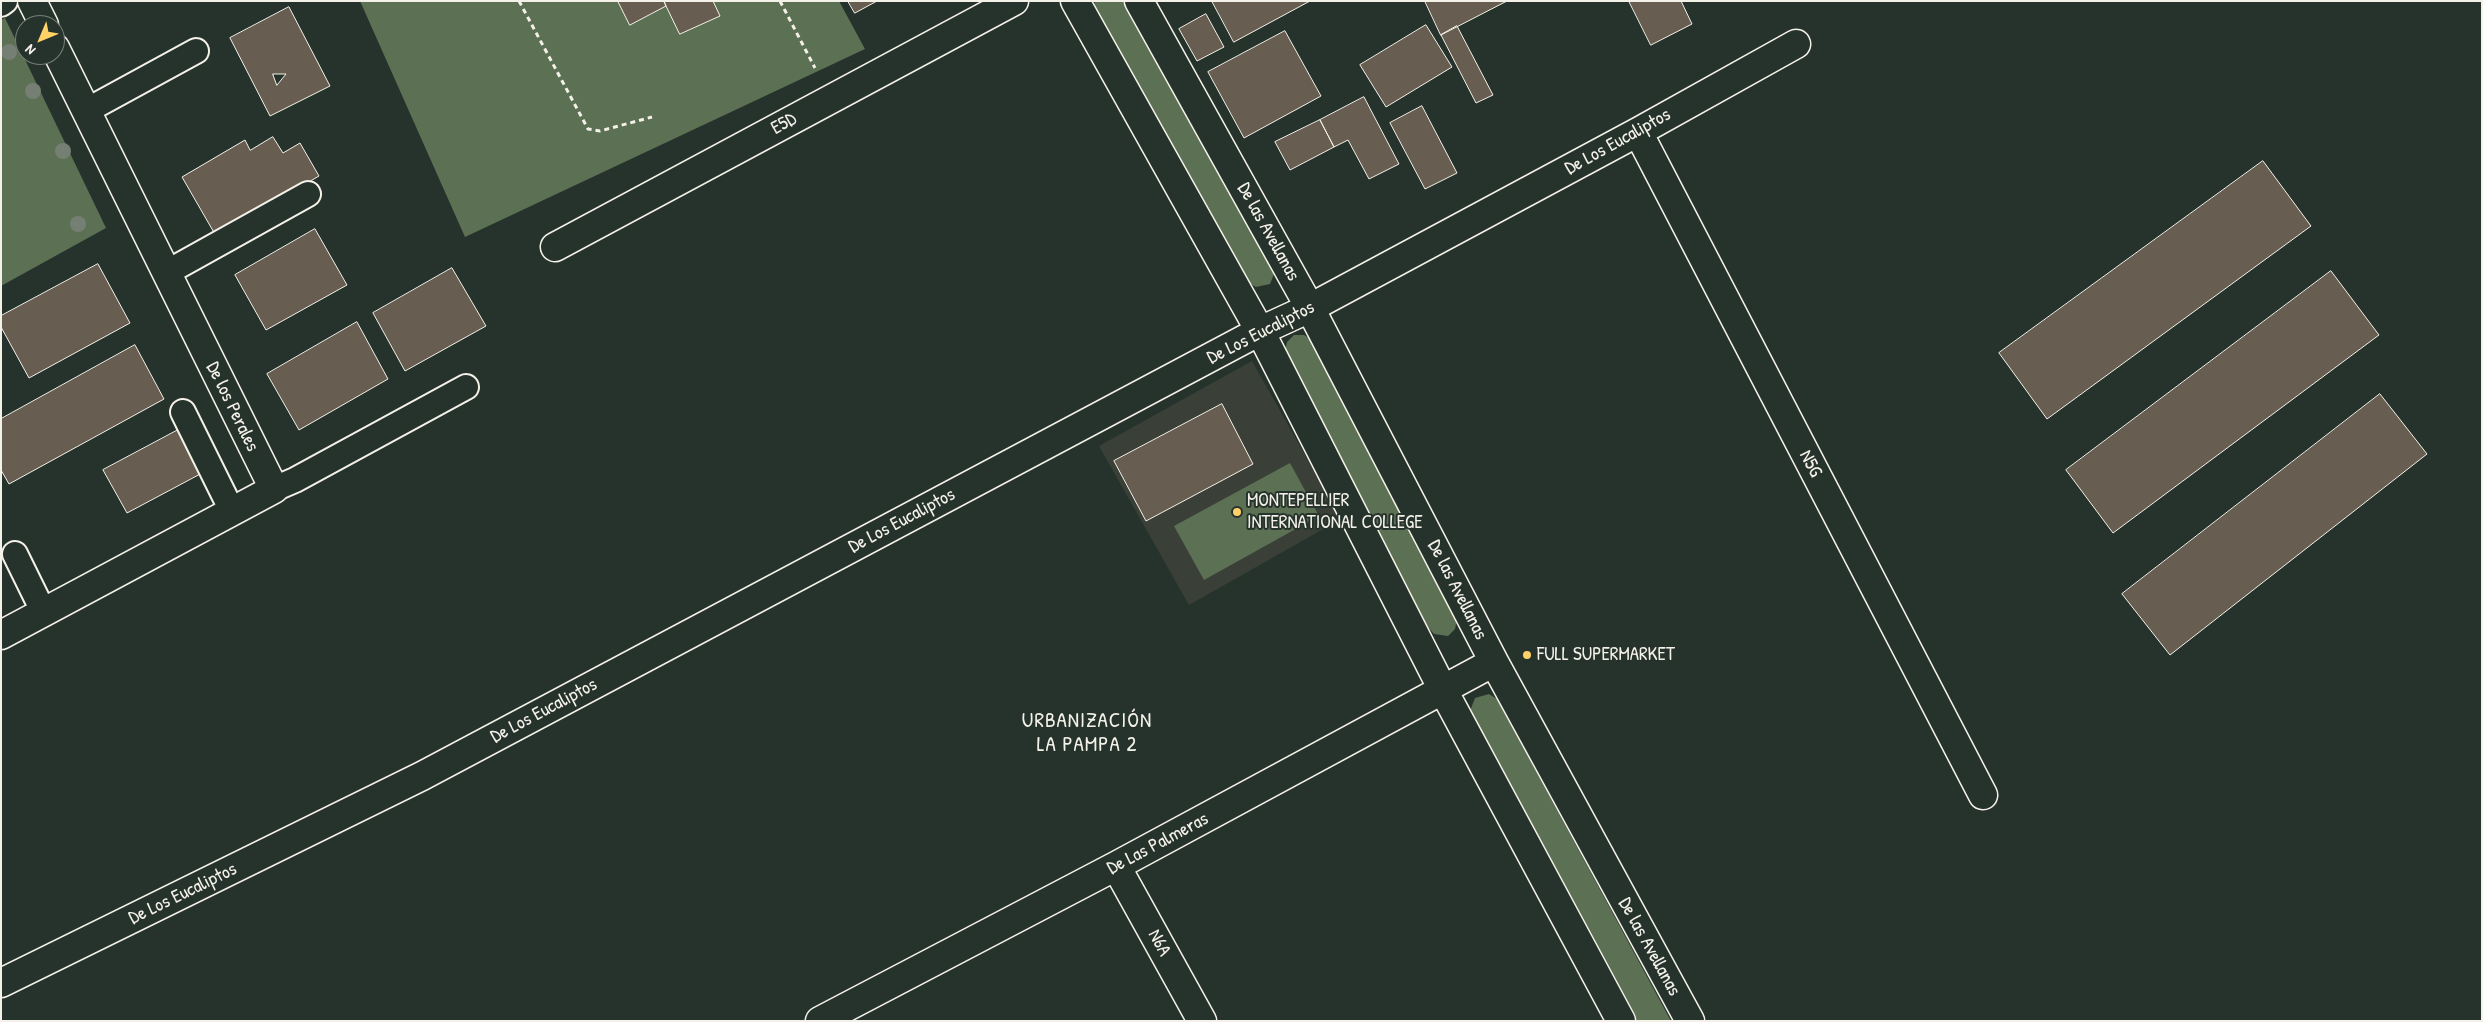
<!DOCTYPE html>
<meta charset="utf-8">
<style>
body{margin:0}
#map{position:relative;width:2483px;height:1022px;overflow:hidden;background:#26332d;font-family:"Patrick Hand",sans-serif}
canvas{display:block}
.frame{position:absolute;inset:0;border:2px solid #f4f1e8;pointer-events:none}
.north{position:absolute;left:15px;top:15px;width:50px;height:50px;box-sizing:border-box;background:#26332d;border:1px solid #787f78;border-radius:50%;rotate:225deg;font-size:14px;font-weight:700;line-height:20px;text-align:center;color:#f4f1e8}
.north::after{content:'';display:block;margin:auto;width:18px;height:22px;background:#ffd166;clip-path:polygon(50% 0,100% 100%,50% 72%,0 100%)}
</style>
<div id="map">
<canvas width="2483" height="1022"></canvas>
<div class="frame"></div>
<div class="north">N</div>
</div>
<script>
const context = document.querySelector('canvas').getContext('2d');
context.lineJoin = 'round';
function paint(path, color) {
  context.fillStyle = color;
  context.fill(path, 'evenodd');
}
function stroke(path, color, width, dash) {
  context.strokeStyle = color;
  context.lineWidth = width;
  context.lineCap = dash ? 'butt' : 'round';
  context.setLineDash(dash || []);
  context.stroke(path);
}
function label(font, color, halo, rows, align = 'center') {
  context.font = font + ' "Patrick Hand",sans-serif';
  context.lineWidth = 4;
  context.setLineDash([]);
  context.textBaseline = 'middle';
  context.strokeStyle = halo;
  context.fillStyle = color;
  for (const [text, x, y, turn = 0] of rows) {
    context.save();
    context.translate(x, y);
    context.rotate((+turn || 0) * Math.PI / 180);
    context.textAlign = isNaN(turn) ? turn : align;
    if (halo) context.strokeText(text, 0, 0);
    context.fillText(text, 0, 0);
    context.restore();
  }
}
paint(new Path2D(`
 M1252,361L1341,519L1189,605L1099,446Z`), '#3a4038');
paint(new Path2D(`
 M360,1H839L865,49L465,237Z
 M1095,1H1125L1272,264L1274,274L1270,284L1256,287L1247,282L1094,6Z
 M5,18L106,228L1,286V20Z
 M1294,335H1304L1312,340L1457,619L1455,629L1448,636L1434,634L1427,626L1285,351L1287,342Z
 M1290,463L1319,516L1204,580L1174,526Z
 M1489,694L1497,699L1671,1021H1636L1470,711L1475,698Z`), '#5c7053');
const building = new Path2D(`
 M618,1H664L666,6L630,25Z
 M664,1H713L720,16L680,34Z
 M848,1H877L855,13Z
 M1212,1H1310L1234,42Z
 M1425,1H1507L1441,35Z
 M1629,1H1681L1692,24L1651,45Z
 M289,7L330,86L270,116L230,38Z
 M1206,14L1224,47L1197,61L1179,29Z
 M1426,25L1452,67L1386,107L1360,65Z
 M1457,26L1493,95L1476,103L1441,35Z
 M1285,31L1321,96L1244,138L1208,72Z
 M273,74H286L277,85Z
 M1364,97L1399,164L1369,179L1348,140L1334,147L1320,120Z
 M1422,106L1457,173L1425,189L1390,123Z
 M1320,120L1334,147L1290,170L1275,142Z
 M273,137L283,153L300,143L319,176L216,236L182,177L245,140L250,150Z
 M2263,161L2311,226L2047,419L1999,353Z
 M315,229L347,285L266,330L235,275Z
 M98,264L130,323L29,378L1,327V316Z
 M452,268L486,326L405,371L373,313Z
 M2331,271L2379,335L2113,533L2066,470Z
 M357,322L388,379L299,430L267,374Z
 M135,345L164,399L9,484L1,470V419Z
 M2380,394L2427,454L2170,655L2122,594Z
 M1222,404L1253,464L1146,521L1114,461Z
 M180,429L204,472L127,513L103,470Z`);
paint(building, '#675e51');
stroke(building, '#f4f1e8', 1);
const service = new Path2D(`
 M1,4L5,1
 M86,111L196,51
 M166,273L308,194
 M183,412L232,511
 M274,489L295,480L466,387
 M15,554L44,613`);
const minor = new Path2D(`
 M32,1L44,25
 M1075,1L1260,331L1443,690L1621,1021
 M1139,1L1310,308L1494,662L1690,1021
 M1638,132L1983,795
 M555,247L1014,1
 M1,635L274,489L55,48
 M1116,866L1202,1021
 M1,983L422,776L1260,331L1310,308L1638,132L1796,44
 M820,1021L1116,866L1494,662`);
stroke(service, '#f4f1e8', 28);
stroke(minor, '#f4f1e8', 31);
stroke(new Path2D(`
 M519,1L588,129L600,131L652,117
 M780,1L815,68`), '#f4f1e8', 3, [5, 4]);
stroke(service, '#26332d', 24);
stroke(minor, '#26332d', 28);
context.fillStyle = '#767f73';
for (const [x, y] of [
 [9,52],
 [33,91],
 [63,151],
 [78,224]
]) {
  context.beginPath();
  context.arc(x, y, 8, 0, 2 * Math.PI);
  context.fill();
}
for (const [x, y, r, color] of [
 [1237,512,5,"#ffd166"],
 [1527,655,5,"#ffd166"]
]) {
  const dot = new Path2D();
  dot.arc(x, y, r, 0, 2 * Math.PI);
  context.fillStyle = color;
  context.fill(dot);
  stroke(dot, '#26332d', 2);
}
label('19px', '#f4f1e8', '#26332d', [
 ["E5D",784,124,-28],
 ["De Los Eucaliptos",1618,142,-29],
 ["De las Avellanas",1268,232,61],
 ["De Los Eucaliptos",1261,333,-27],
 ["De los Perales",232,407,64],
 ["N5G",1810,464,62],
 ["De Los Eucaliptos",902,521,-28],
 ["De las Avellanas",1457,590,63],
 ["De Los Eucaliptos",544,711,-28],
 ["De Las Palmeras",1158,844,-28],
 ["De Los Eucaliptos",183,894,-26],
 ["N6A",1159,943,61],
 ["De las Avellanas",1649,947,61]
]);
label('19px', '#f4f1e8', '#26332d', [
 ["MONTEPELLIER",1247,501],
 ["INTERNATIONAL COLLEGE",1247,523],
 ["FULL SUPERMARKET",1537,655]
], 'left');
context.letterSpacing = '1px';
label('21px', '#f4f1e8', '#26332d', [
 ["URBANIZACIÓN",1087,721],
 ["LA PAMPA 2",1087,745]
]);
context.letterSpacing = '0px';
</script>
